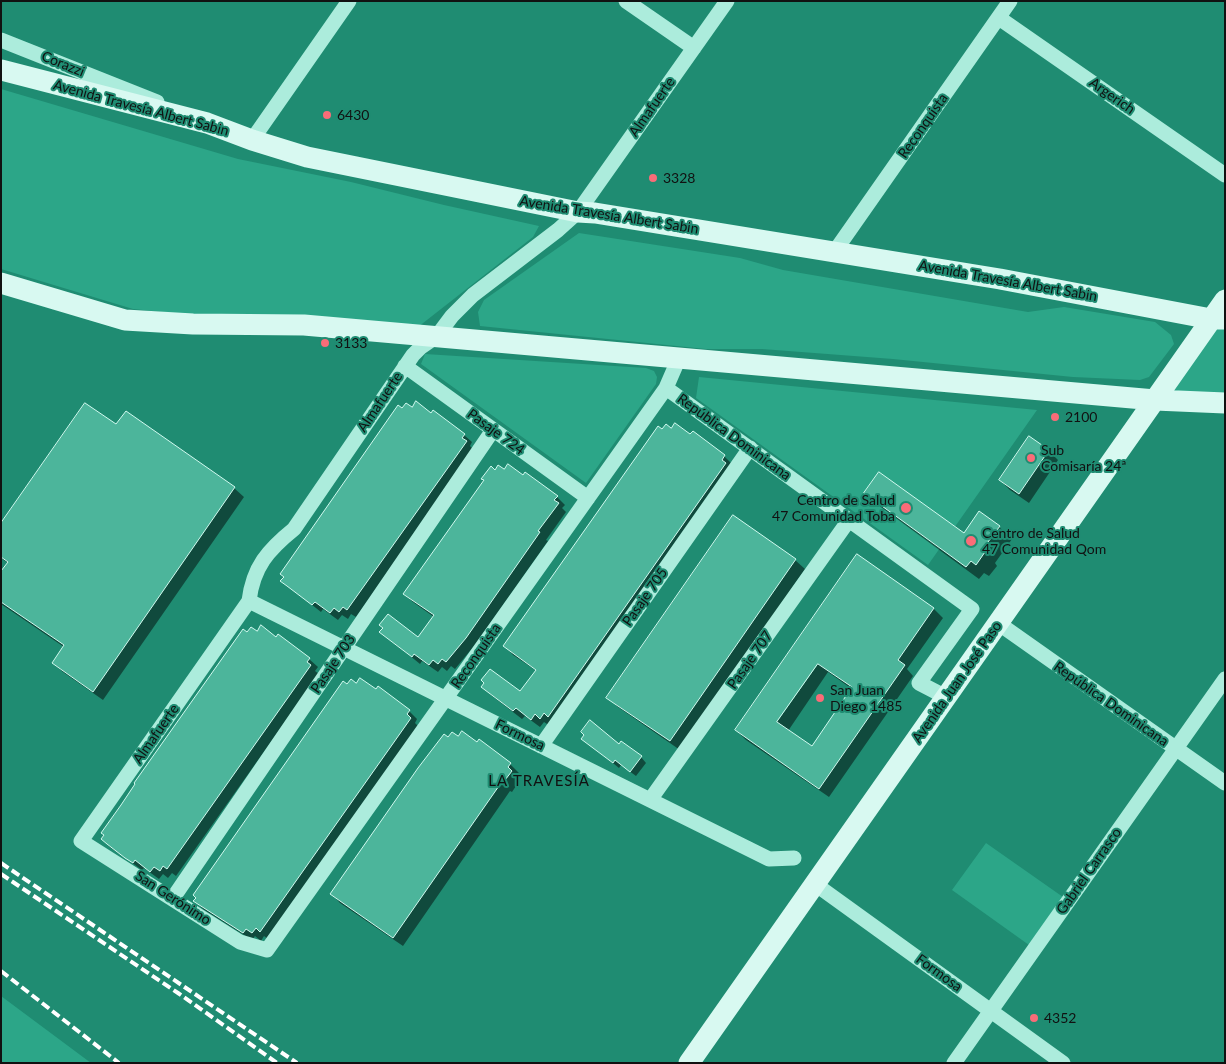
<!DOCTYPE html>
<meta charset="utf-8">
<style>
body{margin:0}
#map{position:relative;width:1226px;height:1064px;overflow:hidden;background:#1f8c72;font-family:Lato,sans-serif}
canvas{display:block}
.frame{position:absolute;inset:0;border:2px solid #111;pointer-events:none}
</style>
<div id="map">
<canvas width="1226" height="1064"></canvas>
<div class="frame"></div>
</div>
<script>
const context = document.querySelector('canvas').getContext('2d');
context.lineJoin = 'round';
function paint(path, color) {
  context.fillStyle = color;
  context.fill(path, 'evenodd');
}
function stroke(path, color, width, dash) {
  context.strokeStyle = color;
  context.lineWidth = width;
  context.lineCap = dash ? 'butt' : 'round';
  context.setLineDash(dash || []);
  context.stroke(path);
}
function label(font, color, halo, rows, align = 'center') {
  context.font = font + ' Lato,sans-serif';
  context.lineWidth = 4;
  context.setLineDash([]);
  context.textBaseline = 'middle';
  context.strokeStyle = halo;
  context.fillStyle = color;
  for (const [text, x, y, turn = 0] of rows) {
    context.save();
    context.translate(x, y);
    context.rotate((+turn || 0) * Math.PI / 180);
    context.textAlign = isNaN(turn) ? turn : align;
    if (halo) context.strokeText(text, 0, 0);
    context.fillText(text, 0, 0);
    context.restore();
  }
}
paint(new Path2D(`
 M1,89L238,159L351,182L444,205L539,226L533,237L418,327L201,316L133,309L1,269Z
 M579,233L740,258L783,270L1028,312L1064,307L1155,322L1171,335L1174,344L1149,377L1140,380L1073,377L893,359L762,349H706L480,326L478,312L484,300Z
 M1225,319V403L1155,400Z
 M425,354L646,368L654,371L657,377L656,384L586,483L421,364Z
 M699,377L1037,410L928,565L696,398Z
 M986,843L1063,897L1029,945L952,890Z
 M1,996L91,1063H1Z`), '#2ca688');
paint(new Path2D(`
 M403,409H412L431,414L464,435L472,442L470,446L474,450L356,617L351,614L348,619L342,615L338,620L323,609L321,612L282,581Z
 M117,426L234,488L244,497L103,700L63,672L53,663L64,647L1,604V573L8,563L1,558V525Z
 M1029,438L1049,451L1058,460L1029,503L1010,490L1000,480Z
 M724,456L733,465L550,726L544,722L540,727L525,716L522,719L491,695L483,687L520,693L537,671L513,655L505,646Z
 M495,471H504L523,476L557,497L565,505L562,508L566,512L546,540L548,541L474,646L455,669L451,666L447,671L442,667L438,672L422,661L420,664L381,632L418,638L434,617L413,602L404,594Z
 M866,492L964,535L999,527L1012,539L995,563L997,566L989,576L984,573L979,579L878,505Z
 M858,556L934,609L943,618L907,669L913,676L829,797L746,740L736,730ZM828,672L852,689L812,748L788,731Z
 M795,560L805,569L680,750L618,707L608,697Z
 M257,632L276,639L309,659L318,667L315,671L319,674L176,876L172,873L168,878L163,874L159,879L144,868L142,870L110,847L102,839L248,634Z
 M357,685L376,691L378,688L409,711L417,719L415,723L419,727L268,939L264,936L261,941L255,936L252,940L203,909L195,901L347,686Z
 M449,739L477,744L479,741L510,764L519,773L516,776L520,780L512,792L510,791L403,946L340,903L332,894Z
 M583,739L641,757L646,763L636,776L621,765L619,768Z`), '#0007');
const building = new Path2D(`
 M416,401L431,413L433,410L465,434L462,438L467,441L347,610L343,607L339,612L334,608L330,613L315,602L312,605L287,586L280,581L284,577L280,574L398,405L402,408L406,403L412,407Z
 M85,403L116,424L126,411L235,487L93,692L52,663L64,645L1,602V571L8,562L1,557V523Z
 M675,423L690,434L693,431L725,455L722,460L726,463L548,717L544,713L540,719L535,714L531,720L516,708L513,711L481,687L484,683L481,680L490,669L520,691L536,670L503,646L658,426L662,429L666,424L671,428Z
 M1029,436L1049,450L1019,494L999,480Z
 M508,464L523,475L525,472L558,496L554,500L559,503L538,531L540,532L466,638L446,662L442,659L438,664L433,660L429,665L414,654L412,657L379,632L383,628L379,625L388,614L418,637L434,615L403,594L484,480L481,479L491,466L495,470L498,465L504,469Z
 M879,472L964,533L979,511L1000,526L982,550L985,552L976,565L971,561L966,567L864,493Z
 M733,515L796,559L670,741L606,698Z
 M857,554L934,608L898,660L905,665L819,789L735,730ZM818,664L852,687L812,746L777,722Z
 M261,625L276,637L278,634L310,658L307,662L311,665L167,869L163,866L160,871L154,867L150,872L135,860L133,863L125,858L107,844L101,839L104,835L101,833L121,805L135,784L134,783L243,629L247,632L251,627L257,631Z
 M360,678L376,689L378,686L410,710L407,714L411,718L260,932L256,928L252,933L246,929L243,933L193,901L196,898L193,895L343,681L347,684L351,679L356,683Z
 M590,720L619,744L621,741L642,756L630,772L615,760L613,763L581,739L584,735L581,732Z
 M462,731L477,742L479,739L511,763L508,767L512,771L502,784L501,783L393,938L330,894L418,768L444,734L448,737L452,732L458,736Z`);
paint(building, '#4cb59b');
stroke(building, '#d1f9ef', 1);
stroke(new Path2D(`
 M626,1L694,48
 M999,18L1225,175
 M1,40L157,102
 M252,140L349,1
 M835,251L1010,1
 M679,358L666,388L267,950L240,942L81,841L249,601C253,567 268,550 294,529L413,355L421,347L437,336L452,316L473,295L558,230L578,212L727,1
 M405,366L588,498
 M666,388L972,609L919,683L946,697
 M249,601L769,859L794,858
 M998,623L1225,783
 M541,746L750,448
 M650,800L849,520
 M815,884L1063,1063
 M173,898L493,430
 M954,1063L1225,679`), '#acecdc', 15);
stroke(new Path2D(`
 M1,70L207,123L252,140L307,157L578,212L595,213L1000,279L1211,319H1225
 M1,283L125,320L193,324L304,325L1155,400L1225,403
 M689,1063L1225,300`), '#d8f9f1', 21);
stroke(new Path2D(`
 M1,863L297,1063
 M1,874L178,993L277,1063
 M1,971L119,1063`), '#fff', 4, [9, 4]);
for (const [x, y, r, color] of [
 [327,115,5,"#fa6c78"],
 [653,178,5,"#fa6c78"],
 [325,343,5,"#fa6c78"],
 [1055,417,5,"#fa6c78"],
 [1031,458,5,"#fa6c78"],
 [906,508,6,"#fa6c78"],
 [971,541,6,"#fa6c78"],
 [820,698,5,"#fa6c78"],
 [1034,1018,5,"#fa6c78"]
]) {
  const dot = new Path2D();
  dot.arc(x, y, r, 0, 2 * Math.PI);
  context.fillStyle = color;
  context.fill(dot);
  stroke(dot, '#1f8c72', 2);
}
label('14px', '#111', '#1f8c72', [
 ["Corazzi",63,64,22],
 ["Argerich",1112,96,35],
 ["Almafuerte",652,107,-55],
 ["Avenida Travesía Albert Sabin",141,108,15],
 ["Reconquista",923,126,-55],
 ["Avenida Travesía Albert Sabin",609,215,9],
 ["Avenida Travesía Albert Sabin",1008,281,10],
 ["Almafuerte",380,402,-56],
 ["Pasaje 724",496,432,36],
 ["República Dominicana",734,437,36],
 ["Pasaje 705",645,597,-55],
 ["Reconquista",476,656,-55],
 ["Pasaje 707",750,660,-55],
 ["Pasaje 703",333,664,-56],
 ["Avenida Juan José Paso",957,682,-55],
 ["República Dominicana",1111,704,35],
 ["Almafuerte",156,734,-55],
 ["Formosa",520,735,26],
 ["Gabriel Carrasco",1089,871,-55],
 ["San Gerónimo",173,898,33],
 ["Formosa",939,973,36]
]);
label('14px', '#111', '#1f8c72', [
 ["6430",337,115],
 ["3328",663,178],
 ["3133",335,343],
 ["2100",1065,417],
 ["Sub",1041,450],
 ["Comisaría 24ª",1041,466],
 ["Centro de Salud",895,500,"right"],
 ["47 Comunidad Toba",895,516,"right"],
 ["Centro de Salud",982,533],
 ["47 Comunidad Qom",982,549],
 ["San Juan",830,690],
 ["Diego 1485",830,706],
 ["4352",1044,1018]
], 'left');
context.letterSpacing = '1px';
label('15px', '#111', '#1f8c72', [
 ["LA TRAVESÍA",539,781]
]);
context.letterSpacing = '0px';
</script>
